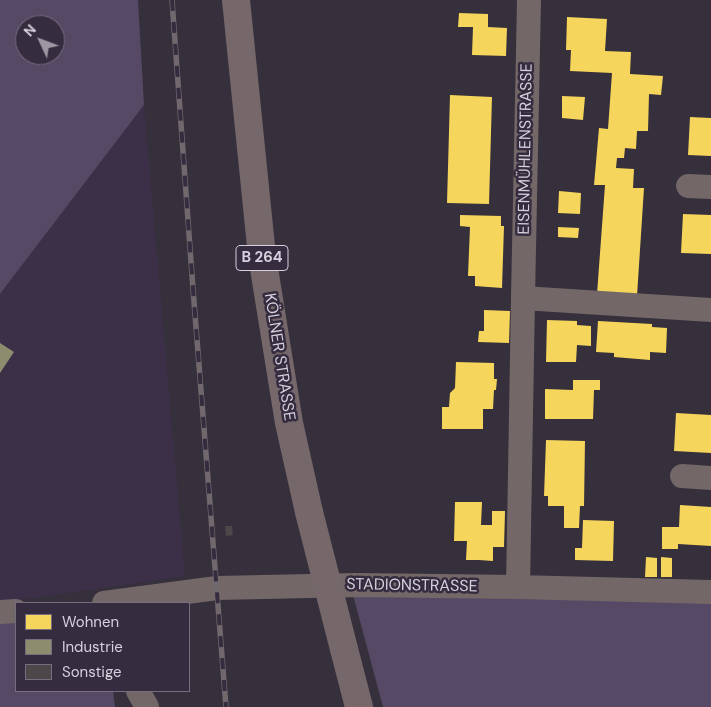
<!DOCTYPE html>
<meta charset="utf-8">
<style>
body{margin:0}
#map{position:relative;width:711px;height:707px;overflow:hidden;background:#35303b;font-family:"DM Sans",sans-serif}
canvas{display:block}
.legend{position:absolute;left:15px;top:602px;width:175px;height:90px;box-sizing:border-box;background:#352c3f;border:1px solid #756e7e;margin:0;padding:6px 9px;list-style:none;font-size:15px;color:#d5d0dc}
.legend li{display:flex;align-items:center;gap:10px;height:25px}
.legend b{width:25px;border:1px solid #756e7e}
.north{position:absolute;left:15px;top:15px;width:50px;height:50px;box-sizing:border-box;background:#352c3f;border:1px solid #756e7e;border-radius:50%;rotate:313deg;font-size:14px;font-weight:700;line-height:20px;text-align:center;color:#d5d0dc}
.north::after{content:'';display:block;margin:auto;width:18px;height:22px;background:#9d98a4;clip-path:polygon(50% 0,100% 100%,50% 72%,0 100%)}
</style>
<div id="map">
<canvas width="711" height="707"></canvas>
<ul class="legend">
<li><b style="height:14px;background:#f6d55c"></b>Wohnen</li>
<li><b style="height:14px;background:#8c8c6e"></b>Industrie</li>
<li><b style="height:14px;background:#4c4748"></b>Sonstige</li>
</ul>
<div class="north">N</div>
</div>
<script>
const context = document.querySelector('canvas').getContext('2d');
context.lineJoin = 'round';
function paint(path, color) {
  context.fillStyle = color;
  context.fill(path, 'evenodd');
}
function stroke(path, color, width, dash) {
  context.strokeStyle = color;
  context.lineWidth = width;
  context.lineCap = dash ? 'butt' : 'round';
  context.setLineDash(dash || []);
  context.stroke(path);
}
function label(font, color, halo, rows, align = 'center') {
  context.font = font + ' "DM Sans",sans-serif';
  context.lineWidth = 5;
  context.setLineDash([]);
  context.textBaseline = 'middle';
  context.strokeStyle = halo;
  context.fillStyle = color;
  for (const [text, x, y, turn = 0] of rows) {
    context.save();
    context.translate(x, y);
    context.rotate((+turn || 0) * Math.PI / 180);
    context.textAlign = isNaN(turn) ? turn : align;
    if (halo) context.strokeText(text, 0, 0);
    context.fillText(text, 0, 0);
    context.restore();
  }
}
paint(new Path2D(`
 M144,105L185,576L0,603V294Z`), '#3b3047');
paint(new Path2D(`
 M0,0H138L144,105L0,294ZM25,25H55V55H25Z
 M353,595H711V707H383Z
 M16,617V691H113L115,707H0V618Z`), '#554965');
paint(new Path2D(`
 M459,13L488,14V27L507,28L506,56L472,55L473,27H458Z
 M567,17L607,19L605,51L631,52L630,74L663,76L661,95L649,94L648,131H637L636,149L625,148L624,158H617L616,168L634,169L633,188H644L637,296L597,294L605,185H594L599,128L608,129L612,73L570,71L571,50H566Z
 M450,95L492,97L489,204L447,203Z
 M562,96L585,97L583,120L562,118Z
 M690,117L711,118V156L688,155Z
 M559,191L581,193L580,214L558,213Z
 M683,214L711,215V254L681,253Z
 M460,215L501,216V226H504L502,288L475,286V276H468L470,227L460,226Z
 M558,227L579,228L578,238L558,237Z
 M484,310L510,311L509,343L478,342L479,331H484Z
 M547,320L577,321V325L591,326V346L577,345L576,362H546Z
 M598,321L652,324V327L667,328L666,353L650,352V360L614,357V353L596,352Z
 M456,362L494,363V379H497L496,390H494L493,409H483V429H442V407H449L450,393L455,388Z
 M573,380H600V390H594L593,419H545V389L573,390Z
 M676,413L711,415V453L674,451Z
 M546,440L585,441L584,506H580L579,528H564V506H548V496H544Z
 M455,502H482L481,525H492V511H505L504,547H493V561L479,560H466L467,541H454Z
 M680,505L711,507V546L678,544V549H662V527H679Z
 M583,520L614,521L613,561L575,560V548H582Z
 M646,557L657,558V577H645Z
 M661,557L672,558V577H661Z`), '#f6d55c');
paint(new Path2D(`
 M0,343L14,352L0,373Z`), '#8c8c6e');
paint(new Path2D(`
 M225,526H232L233,535L226,536Z`), '#4c4748');
stroke(new Path2D(`
 M688,186L711,187
 M523,298L711,310
 M682,476L711,478
 M518,587L523,298L529,0
 M104,603L217,588L356,585L518,587L711,592
 M0,612L16,611
 M138,691L147,707`), '#746768', 24);
stroke(new Path2D(`
 M236,0L262,256L289,423L309,512
 M344,649L359,707`), '#75676a', 28);
const rail = new Path2D(`
 M172,0L193,289L226,707`);
stroke(rail, '#70686c', 5.5);
stroke(rail, '#352c3f', 4, [11]);
stroke(new Path2D(`
 M309,512L344,649`), '#75676a', 28);
for (const [x, y, w] of [
 [262,258,52]
]) {
  const box = new Path2D();
  box.roundRect(x - w / 2, y - 12.5, w, 25, 4);
  context.fillStyle = '#352c3f';
  context.fill(box);
  stroke(box, '#d5d0dc', 1);
}
label('bold 15px', '#d5d0dc', null, [
 ["B 264",262,258]
]);
label('16px', '#d5d0dc', '#352c3f', [
 ["EISENMÜHLENSTRASSE",526,149,-89],
 ["KÖLNER STRASSE",279,357,81],
 ["STADIONSTRASSE",412,586,1]
]);
</script>
